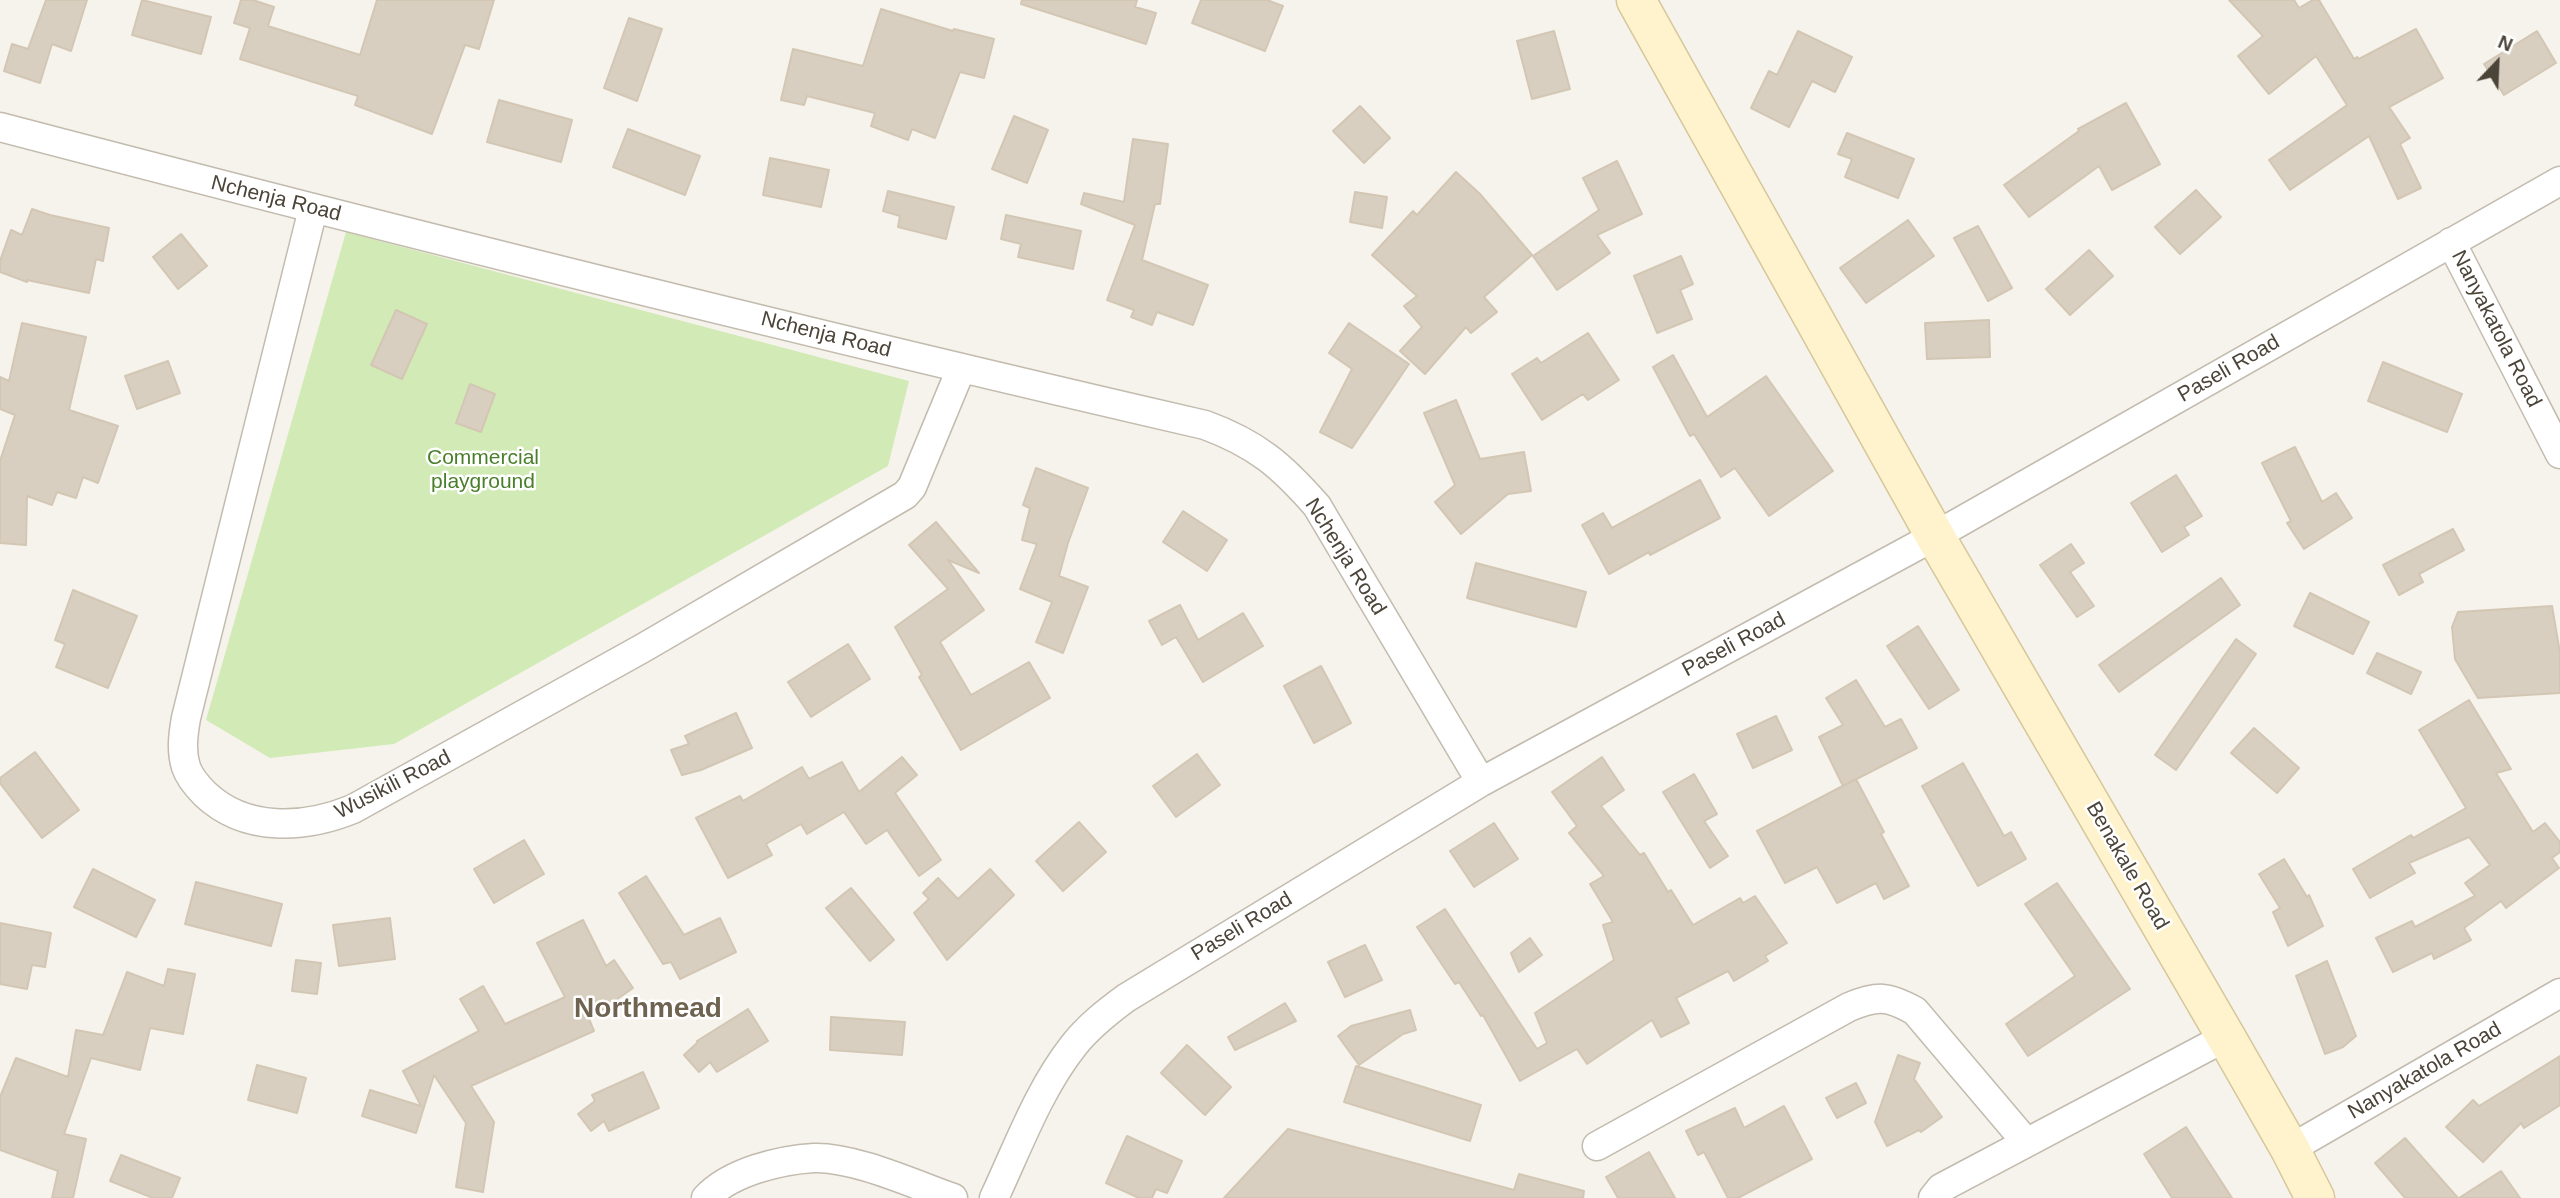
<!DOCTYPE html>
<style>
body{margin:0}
#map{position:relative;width:2560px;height:1198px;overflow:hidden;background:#f6f3ec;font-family:Arial,sans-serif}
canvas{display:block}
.north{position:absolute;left:2462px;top:28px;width:70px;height:70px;-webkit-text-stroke:5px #fff;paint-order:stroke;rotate:23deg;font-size:19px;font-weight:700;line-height:28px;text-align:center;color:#4b4439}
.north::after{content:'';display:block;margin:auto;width:24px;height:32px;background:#4b4439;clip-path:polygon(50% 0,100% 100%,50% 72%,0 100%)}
</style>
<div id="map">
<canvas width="2560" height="1198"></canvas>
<div class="north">N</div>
</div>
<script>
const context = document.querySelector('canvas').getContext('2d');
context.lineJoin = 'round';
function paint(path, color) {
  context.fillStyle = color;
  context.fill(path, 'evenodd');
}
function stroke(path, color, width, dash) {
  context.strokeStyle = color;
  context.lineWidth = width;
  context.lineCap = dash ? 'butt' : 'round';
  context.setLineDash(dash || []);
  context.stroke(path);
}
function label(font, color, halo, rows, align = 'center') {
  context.font = font + ' Arial,sans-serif';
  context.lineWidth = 5;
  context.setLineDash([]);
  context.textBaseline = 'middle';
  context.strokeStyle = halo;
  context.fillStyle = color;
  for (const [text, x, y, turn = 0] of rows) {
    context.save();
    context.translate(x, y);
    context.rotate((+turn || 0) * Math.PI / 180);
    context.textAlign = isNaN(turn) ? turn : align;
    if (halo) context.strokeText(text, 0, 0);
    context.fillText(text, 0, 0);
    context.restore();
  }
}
paint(new Path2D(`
 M346,232L909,381L888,466L394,744L270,758L206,720Z`), '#d2eab5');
const building = new Path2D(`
 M46,0H87L71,51L52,44L40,83L4,71L12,44L28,49Z
 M142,0L211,17L201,54L132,35Z
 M241,0H253L274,7L268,26L360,55L377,0H494L479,49L465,45L432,134L355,105L358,96L240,59L250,28L234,23Z
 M1022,0H1137L1135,7L1156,13L1146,44L1021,4Z
 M1201,0H1267L1283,6L1265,51L1192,23Z
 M2229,0H2294L2299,8L2313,0H2319L2354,59L2357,57L2359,59L2416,29L2443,78L2389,107L2410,138L2400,144L2421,188L2398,199L2369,136L2290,190L2269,160L2347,105L2316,56L2269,94L2238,56L2263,36Z
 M881,9L953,31L954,29L994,39L984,78L960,72L935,138L912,129L908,140L871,126L875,113L807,96L804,105L781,100L793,49L863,66Z
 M629,18L662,29L637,101L604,88Z
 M1554,31L1570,89L1532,99L1517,41Z
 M1798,31L1852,57L1835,92L1812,81L1789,127L1751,108L1769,71L1777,75Z
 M2537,31L2556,63L2504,95L2484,64Z
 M499,100L572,120L561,162L487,142Z
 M2126,103L2160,164L2112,190L2099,166L2029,217L2004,185L2079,131L2078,129Z
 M1360,106L1390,138L1364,163L1333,131Z
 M1014,116L1048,130L1027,183L992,169Z
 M628,129L700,156L685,195L613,167Z
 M1847,133L1914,159L1898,198L1845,177L1852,159L1838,154Z
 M1133,139L1168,144L1160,204H1155L1142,260L1208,285L1193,325L1157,312L1152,325L1131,317L1134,310L1107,300L1135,225L1081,204L1084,193L1124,202Z
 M770,158L829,170L821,207L763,195Z
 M1617,161L1642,214L1597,235L1610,253L1557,290L1533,256L1599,210L1583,178Z
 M1456,172L1480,194L1532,255L1484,297L1497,312L1471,333L1466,327L1425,374L1400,351L1422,327L1404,306L1417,296L1372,255L1413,211L1417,215Z
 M2196,190L2221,217L2180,254L2155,227Z
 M888,191L954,207L946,239L898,227L900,216L883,211Z
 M1355,192L1387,197L1382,228L1350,222Z
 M32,209L50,215L109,228L103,261L96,259L89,293L27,280V282L0,272V261L11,230L22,235Z
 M1006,215L1081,231L1073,269L1018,257L1021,244L1001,239Z
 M1908,220L1934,256L1866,303L1840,268Z
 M1978,226L2012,288L1988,301L1954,238Z
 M181,234L207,266L178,289L153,257Z
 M2089,250L2113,276L2070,315L2046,289Z
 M1681,256L1693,284L1680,290L1692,319L1657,333L1634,276Z
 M396,310L427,324L402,379L371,365Z
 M1989,320L1990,357L1927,359L1925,323Z
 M22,323L86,337L69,410L118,426L98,483L83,477L76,498L57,492L52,505L27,496L26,545L0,543V461L15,415L0,409V377L9,381Z
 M1349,323L1409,364L1352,448L1320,432L1352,369L1329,353Z
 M1588,333L1619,380L1588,400L1583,394L1542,420L1512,374L1537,358L1541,363Z
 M1673,355L1707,417L1766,376L1833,471L1769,516L1735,468L1721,477L1694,434L1690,436L1653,367Z
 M168,361L180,393L137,409L125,376Z
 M2383,362L2462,394L2447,432L2368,401Z
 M470,384L495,394L481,432L456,423Z
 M1456,400L1480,459L1524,452L1531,491L1508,494L1461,534L1435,502L1455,485L1424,413Z
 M2295,447L2322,502L2336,493L2352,518L2304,549L2287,523L2291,521L2262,463Z
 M1036,468L1088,488L1068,543L1059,576L1088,587L1063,653L1036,642L1052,602L1020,589L1037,544L1022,540L1030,508L1023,505Z
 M2176,475L2202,516L2184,527L2189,535L2162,552L2131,503Z
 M1700,480L1720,518L1650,555L1649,552L1609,574L1582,525L1603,513L1612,528Z
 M1183,511L1227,540L1207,571L1163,542Z
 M936,522L979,573L948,560L984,610L940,642L971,695L1029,662L1050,698L961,750L919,677L922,675L895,627L948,589L909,545Z
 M2453,529L2464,550L2419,574L2423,582L2399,595L2383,565Z
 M2071,544L2084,563L2070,572L2094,606L2077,617L2040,565Z
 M1476,563L1586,592L1576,627L1467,598Z
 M2221,578L2240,605L2119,692L2099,665Z
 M73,590L137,616L108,688L56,667L65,644L55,640Z
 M2310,593L2369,622L2353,654L2294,626Z
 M1180,605L1198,640L1243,613L1263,646L1203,682L1176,637L1162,645L1149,621Z
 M2552,606L2560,653V693L2478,698L2455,659L2452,627L2458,612Z
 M1918,626L1959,690L1929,709L1887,646Z
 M2236,639L2256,654L2176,770L2155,755Z
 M848,644L870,679L811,717L788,682Z
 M2377,653L2421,672L2411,694L2367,673Z
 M1321,666L1351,723L1314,743L1284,686Z
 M1856,680L1885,727L1901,719L1917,748L1843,786L1819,737L1843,725L1826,698Z
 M2469,700L2511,769L2496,773L2533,832L2545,823L2560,842V852L2552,858L2559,868L2506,908L2501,901L2464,928L2471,940L2434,959L2432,953L2393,972L2376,938L2412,921L2415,927L2475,896L2465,883L2490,865L2469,837L2409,863L2415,873L2370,898L2353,869L2411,835L2413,838L2466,808L2419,730Z
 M736,713L752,748L701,770L682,775L671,750L689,744L685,736Z
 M1776,716L1792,750L1753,768L1737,734Z
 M2254,728L2299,768L2277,793L2231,753Z
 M35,752L79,810L42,838L0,783V778Z
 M1197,754L1220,785L1176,817L1153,786Z
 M902,757L917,775L895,793L941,860L919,876L887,830L866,844L844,812L807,834L801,824L766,844L772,855L728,878L696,818L740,796L743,801L802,767L809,779L842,762L859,792Z
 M1602,757L1624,790L1601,806L1640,855L1644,853L1668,892L1671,890L1693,925L1740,898L1743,903L1755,896L1787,943L1765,956L1768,961L1734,981L1728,971L1676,998L1689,1023L1661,1037L1652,1020L1587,1064L1577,1049L1520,1081L1483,1015L1481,1016L1459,982L1455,984L1417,927L1445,909L1537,1049L1547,1043L1535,1013L1614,960L1603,925L1613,922L1590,884L1604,876L1569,833L1577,826L1552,792Z
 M1963,763L2004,836L2011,832L2026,859L1978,886L1922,786Z
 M1694,774L1717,814L1704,821L1728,856L1710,868L1663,792Z
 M1856,779L1884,832L1881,834L1909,886L1884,899L1876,883L1837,903L1817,867L1785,883L1757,831Z
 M1079,822L1106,852L1063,891L1036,861Z
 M1494,823L1518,859L1474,887L1450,851Z
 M524,840L544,874L494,903L474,869Z
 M2284,859L2307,897L2309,895L2323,926L2288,946L2273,912L2280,908L2259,874Z
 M93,869L155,900L136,937L74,907Z
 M990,869L1014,895L947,960L914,913L929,899L923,893L938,878L958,899Z
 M646,876L684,935L720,918L736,952L680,979L671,962L663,964L619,893Z
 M196,882L282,904L271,946L185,924Z
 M2057,883L2130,989L2028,1056L2006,1024L2075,976L2025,904Z
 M851,888L894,940L870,961L826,908Z
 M390,918L395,959L339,966L333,925Z
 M583,920L606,966L614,960L633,988L589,1019L594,1031L471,1086L494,1122L483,1192L456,1187L466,1123L434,1075L416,1133L362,1116L370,1090L421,1106L403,1071L479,1031L460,999L483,986L505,1024L565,997L537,943Z
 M0,923L51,933L45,967L32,965L27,989L0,984Z
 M1530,938L1542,955L1519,972L1511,953Z
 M1365,945L1382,980L1345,997L1328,962Z
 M296,960L321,963L317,994L292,991Z
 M2327,961L2356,1036L2343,1047L2325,1054L2296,976Z
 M168,969L195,974L183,1034L150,1028L140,1070L91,1058L64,1134L86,1139L73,1198H52L58,1171L0,1150V1097L16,1058L68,1077L76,1030L103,1035L127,972L164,986Z
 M1285,1003L1296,1021L1235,1050L1228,1037Z
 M748,1009L768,1041L717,1072L710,1062L699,1072L684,1055L698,1042L697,1041Z
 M1410,1010L1416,1030L1403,1034L1359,1065L1338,1036L1351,1026Z
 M831,1017L905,1022L902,1055L830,1050Z
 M1187,1045L1231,1087L1205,1115L1161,1073Z
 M1898,1055L1920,1063L1914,1079L1942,1117L1921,1132L1919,1130L1887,1146L1875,1122Z
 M2560,1056V1105L2524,1128L2521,1123L2483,1162L2446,1127L2473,1100L2479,1106Z
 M257,1065L306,1078L297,1113L248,1100Z
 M1356,1066L1481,1105L1470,1141L1344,1102Z
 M643,1072L659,1108L609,1131L604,1121L591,1131L578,1114L595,1101L592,1095Z
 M1856,1083L1866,1103L1837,1118L1826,1098Z
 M1784,1106L1812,1159L1738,1198H1728L1704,1152L1698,1155L1686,1131L1735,1108L1744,1128Z
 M2186,1127L2232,1198H2172L2144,1154Z
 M1288,1129L1514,1190L1519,1174L1584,1191L1583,1198H1224Z
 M1127,1136L1182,1161L1167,1193L1156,1189L1152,1198H1139L1106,1183Z
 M2405,1138L2458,1198H2405L2375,1163Z
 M1649,1152L1675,1198H1618L1606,1177Z
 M121,1155L180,1178L172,1198H153L110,1181Z
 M2501,1171L2520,1198H2459Z`);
paint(building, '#d8cfc1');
stroke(building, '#d3c7b4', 2);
const street = new Path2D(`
 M0,127C400,232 802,332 1205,425C1257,444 1282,466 1317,506L1481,782
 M313,209L186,718C183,735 181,751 186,767C189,776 198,787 205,794C245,832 304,829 353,809L643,648L905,495L912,487L961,369
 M2451,242L2560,454
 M1597,1146L1849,1007C1878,995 1888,996 1915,1011L2026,1142
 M2290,1149L2560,993
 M706,1198C719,1184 738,1175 756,1169C775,1163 794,1159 814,1158C855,1157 913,1184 953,1198
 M994,1198C1018,1147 1039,1089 1074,1045C1089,1026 1107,1012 1126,998L1481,782L1935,536L2560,181
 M1933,1198L1941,1188L2226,1037`);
const secondary = new Path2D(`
 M1636,0L1935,536L2226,1037L2290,1149L2315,1198`);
stroke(street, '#c2bbae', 31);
stroke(secondary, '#d6c79b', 41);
stroke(street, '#fff', 28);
stroke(secondary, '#fff3cd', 38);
label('21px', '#4b4439', '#fff', [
 ["Nchenja Road",276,199,14],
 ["Nanyakatola Road",2496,329,63],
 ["Nchenja Road",826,335,14],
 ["Paseli Road",2229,369,-30],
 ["Nchenja Road",1345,557,58],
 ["Paseli Road",1734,645,-28],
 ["Wusikili Road",393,785,-27],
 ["Benakale Road",2127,866,60],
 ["Paseli Road",1242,927,-31],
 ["Nanyakatola Road",2425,1071,-30]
]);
label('21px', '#4a7f2a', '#fff', [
 ["Commercial",483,458],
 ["playground",483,482]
]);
label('bold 28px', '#6e6250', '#fff', [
 ["Northmead",648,1009]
]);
</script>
